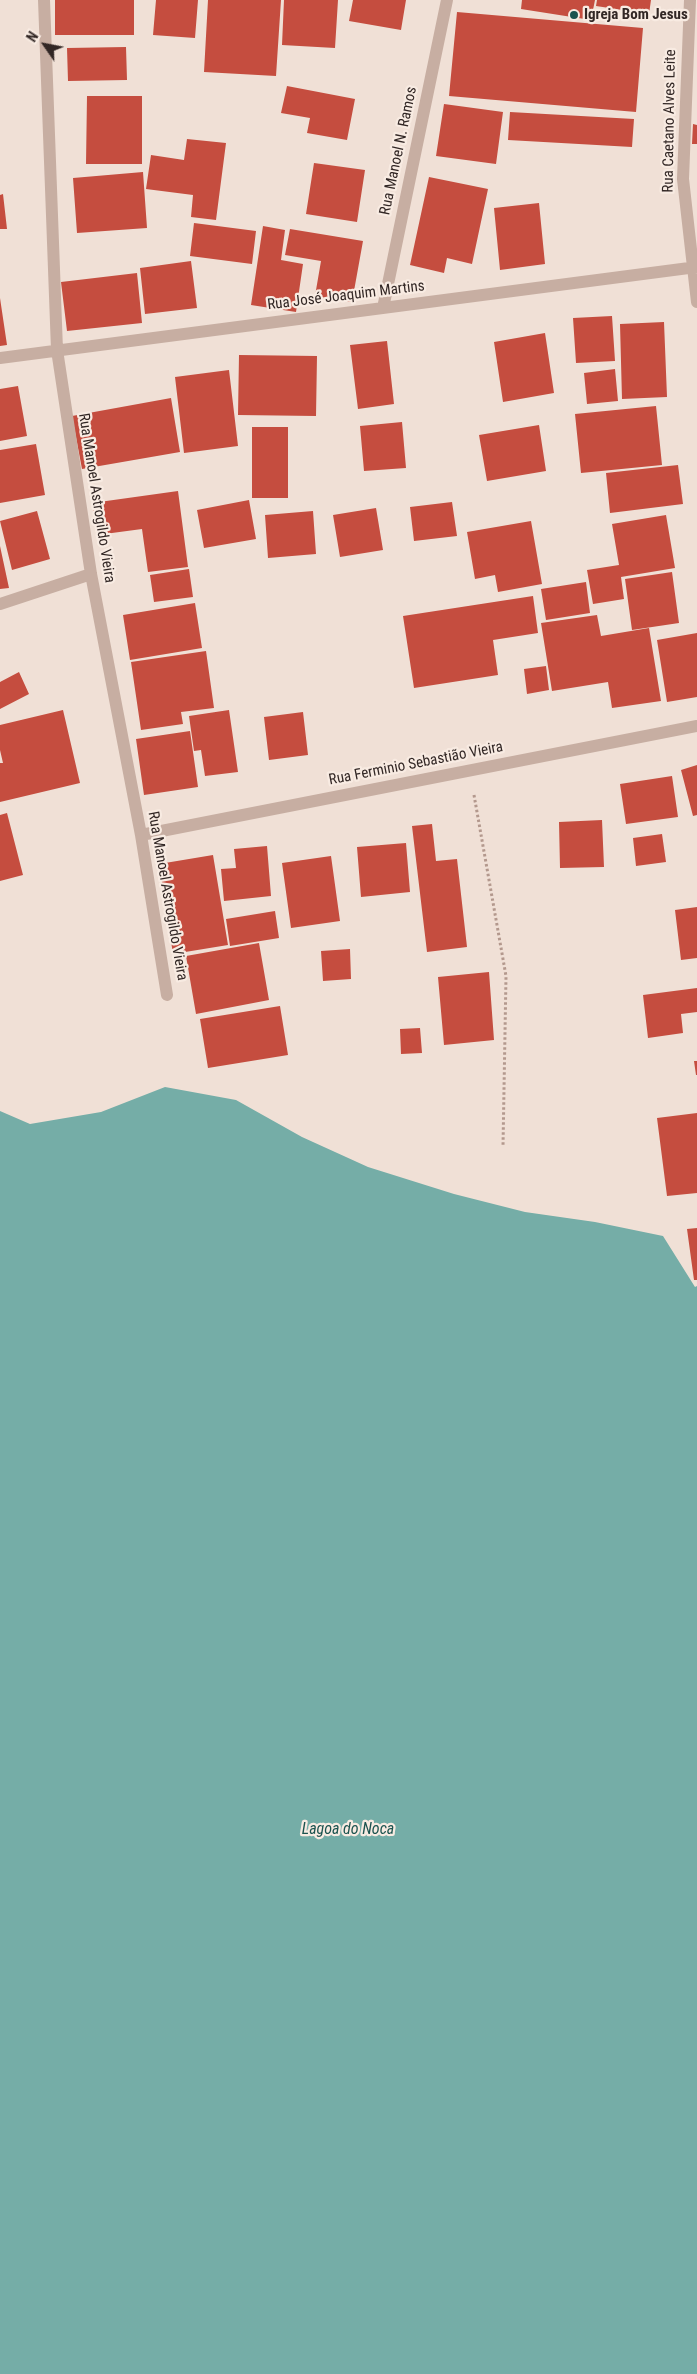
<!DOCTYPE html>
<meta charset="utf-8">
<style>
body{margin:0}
#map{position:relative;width:697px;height:2374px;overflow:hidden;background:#f0e0d6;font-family:"Roboto Condensed",sans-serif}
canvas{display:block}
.north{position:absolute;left:20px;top:20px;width:50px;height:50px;-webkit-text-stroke:4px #f8ebe2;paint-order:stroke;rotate:303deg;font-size:14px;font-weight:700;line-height:20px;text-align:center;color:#322725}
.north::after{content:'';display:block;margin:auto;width:18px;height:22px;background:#322725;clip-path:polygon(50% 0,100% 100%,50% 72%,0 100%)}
</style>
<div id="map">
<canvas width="697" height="2374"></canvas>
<div class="north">N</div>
</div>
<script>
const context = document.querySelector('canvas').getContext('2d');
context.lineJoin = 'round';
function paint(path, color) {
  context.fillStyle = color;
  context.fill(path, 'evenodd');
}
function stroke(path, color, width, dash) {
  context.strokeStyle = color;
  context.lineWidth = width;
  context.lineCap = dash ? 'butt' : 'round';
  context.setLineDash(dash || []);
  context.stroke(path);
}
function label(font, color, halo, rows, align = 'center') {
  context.font = font + ' "Roboto Condensed",sans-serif';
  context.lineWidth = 4.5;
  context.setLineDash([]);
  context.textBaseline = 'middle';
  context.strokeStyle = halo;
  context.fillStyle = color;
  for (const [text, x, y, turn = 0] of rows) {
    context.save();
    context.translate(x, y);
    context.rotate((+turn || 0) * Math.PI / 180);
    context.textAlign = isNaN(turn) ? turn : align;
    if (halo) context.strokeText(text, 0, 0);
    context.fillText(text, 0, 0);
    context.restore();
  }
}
paint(new Path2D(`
 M165,1087L236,1100L302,1137L368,1167L454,1194L525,1212L595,1222L663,1236L695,1287L697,1286V2374H0V1111L30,1124L101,1112Z`), '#75ada7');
paint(new Path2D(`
 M55,0H134V35H55Z
 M156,0H198L195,38L153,35Z
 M208,0H281L276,76L204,72Z
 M284,0H338L335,48L282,45Z
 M353,0H406L401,30L349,21Z
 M522,0H595L591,20L521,9Z
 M597,0H651L649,14L596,6Z
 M457,12L643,28L636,112L449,96Z
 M126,47L127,80L68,81L67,48Z
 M287,86L355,99L347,140L307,133L310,118L281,113Z
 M87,96H142V164H86Z
 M444,104L503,112L496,164L436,156Z
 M510,112L634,119L632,147L508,140Z
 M693,124L697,125V144H692Z
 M187,139L226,143L216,220L191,217L193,195L146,189L151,155L184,160Z
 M314,163L365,170L357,222L306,214Z
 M143,172L147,228L77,233L73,178Z
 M429,177L488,189L472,264L447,258L444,273L410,265Z
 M3,194L7,229H0V195Z
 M539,203L545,264L500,270L494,208Z
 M194,223L256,231L252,264L190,256Z
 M263,226L285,230L281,260L303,264L296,312L251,305Z
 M290,229L363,241L352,302L315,296L321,261L285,255Z
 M191,261L197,308L145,314L140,268Z
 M137,273L142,323L67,331L61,282Z
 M0,298L7,345L0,346Z
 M612,316L615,361L576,363L573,318Z
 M664,322L667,397L622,399L620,324Z
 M545,333L554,393L503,402L494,342Z
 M387,341L394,404L358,409L350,345Z
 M239,355L317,356L316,416L238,415Z
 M615,369L618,401L587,404L584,373Z
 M229,370L238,446L184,453L175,377Z
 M18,386L27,436L0,441V389Z
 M171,398L180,452L82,469L72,416Z
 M656,406L662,465L581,473L575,414Z
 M402,422L406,468L364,471L360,426Z
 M539,425L546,471L487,481L479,435Z
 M252,427H288V498H252Z
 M36,444L45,495L0,503V450Z
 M678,465L683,504L610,513L606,473Z
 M178,491L188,567L148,572L142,529L97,535L92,503Z
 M249,500L256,539L204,548L197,510Z
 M452,502L457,536L414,541L410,507Z
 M376,508L383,550L340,557L333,515Z
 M37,511L50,559L12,570L0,521Z
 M313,511L316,554L268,558L265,515Z
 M666,515L675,568L621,577L624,599L593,604L587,570L619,565L612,524Z
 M531,521L542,584L498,592L495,575L475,579L467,532Z
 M0,546L9,588L0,589Z
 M189,569L193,597L154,602L150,575Z
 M672,572L679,623L632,630L625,579Z
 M586,582L590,613L546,620L541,589Z
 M533,596L538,633L493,640L498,675L414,688L403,616Z
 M195,603L202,648L130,660L123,615Z
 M597,615L601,636L649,628L661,701L612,708L608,682L552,691L541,623Z
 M697,633V697L667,702L657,640Z
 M206,651L214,708L181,712L183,724L141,730L131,662Z
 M546,666L549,690L527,694L524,669Z
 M19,672L29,694L0,709V682Z
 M63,710L80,783L0,802V763H3L0,750V725Z
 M229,710L238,772L205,776L201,750L194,751L189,716Z
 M303,712L308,755L269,760L264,717Z
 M190,731L198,787L144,795L136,739Z
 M697,765V815L693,816L681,770Z
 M672,776L678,817L626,824L620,784Z
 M7,813L23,875L0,881V815Z
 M602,820L604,867L560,868L559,822Z
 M432,824L436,861L457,859L467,947L427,952L412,826Z
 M662,834L666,862L636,866L633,838Z
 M406,843L410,892L361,897L357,847Z
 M267,846L271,896L224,901L221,869L236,868L234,849Z
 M213,855L228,945L173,954L159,864Z
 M331,856L340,921L291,928L282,863Z
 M697,907V958L681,960L675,910Z
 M275,911L279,938L230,946L226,919Z
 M259,943L269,1000L196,1014L186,956Z
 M350,949L351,979L323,981L321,951Z
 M489,972L494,1040L444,1045L438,977Z
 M697,988V1012L681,1014L683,1033L648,1038L643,995Z
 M280,1006L288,1055L208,1068L200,1019Z
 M420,1028L422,1053L401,1054L400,1029Z
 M694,1061H697V1075H696Z
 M697,1113V1193L667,1196L657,1118Z
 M697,1228V1280H694L687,1229Z`), '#c54d3f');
stroke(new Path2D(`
 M474,795L506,976L503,1146`), '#b3988d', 3, [2.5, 2.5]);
stroke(new Path2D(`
 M44,0L57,350L91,574L141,835L167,995
 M690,0L683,179L697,302
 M383,308L447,0
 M0,358L697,267
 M0,604L91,574
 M141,835L697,726`), '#c7aea2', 12);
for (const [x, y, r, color] of [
 [574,15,5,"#1b534f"]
]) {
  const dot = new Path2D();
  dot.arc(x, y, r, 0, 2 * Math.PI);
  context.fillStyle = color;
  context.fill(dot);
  stroke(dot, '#f8ebe2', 2);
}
label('bold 15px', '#322725', '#f8ebe2', [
 ["Igreja Bom Jesus",584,15]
], 'left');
label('15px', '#322725', '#f8ebe2', [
 ["Rua Caetano Alves Leite",670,121,-89],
 ["Rua Manoel N. Ramos",399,151,-78],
 ["Rua José Joaquim Martins",346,296,-7],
 ["Rua Manoel Astrogildo Vieira",96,498,81],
 ["Rua Ferminio Sebastião Vieira",416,764,-11],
 ["Rua Manoel Astrogildo Vieira",167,896,80]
]);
label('italic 16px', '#1b534f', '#f8ebe2', [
 ["Lagoa do Noca",348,1830]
]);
</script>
